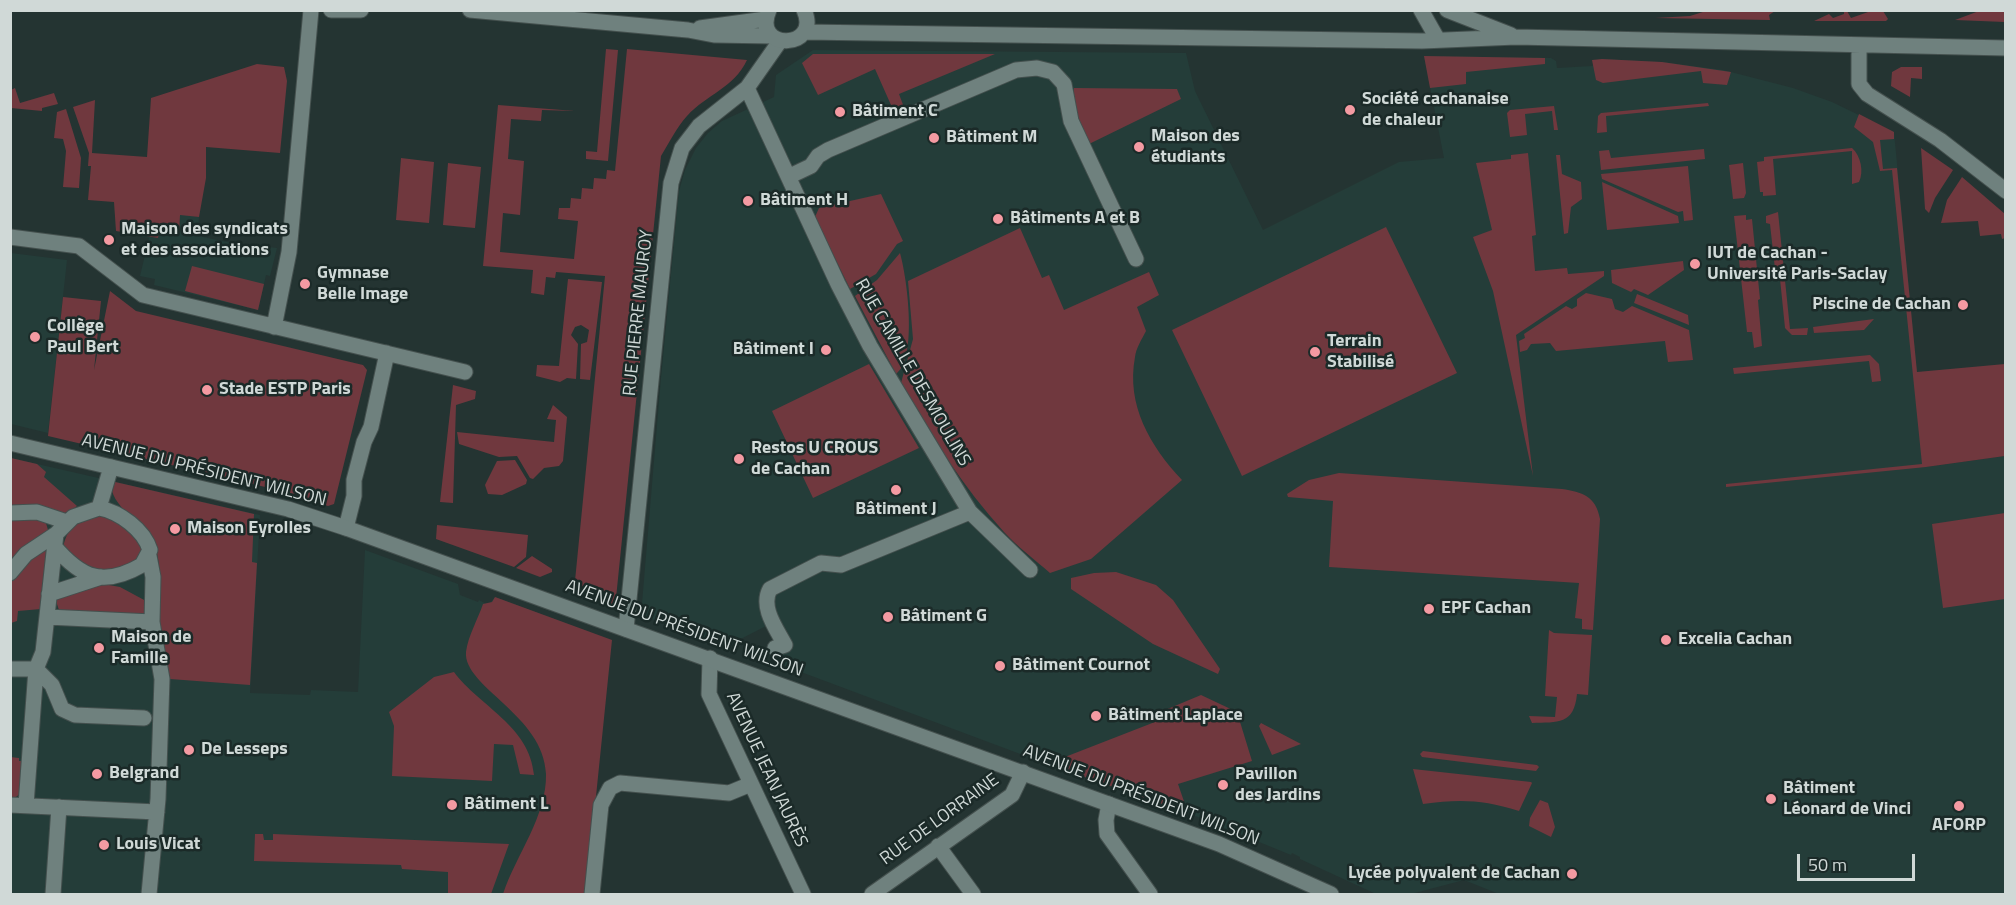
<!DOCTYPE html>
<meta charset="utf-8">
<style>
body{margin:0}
#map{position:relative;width:2016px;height:905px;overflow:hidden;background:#243432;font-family:"Titillium Web",sans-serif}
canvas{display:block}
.frame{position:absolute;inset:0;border:12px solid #d0d9d7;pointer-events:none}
.scale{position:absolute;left:1797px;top:854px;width:118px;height:27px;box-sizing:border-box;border:3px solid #d0d9d7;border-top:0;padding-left:8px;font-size:18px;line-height:21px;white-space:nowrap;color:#d0d9d7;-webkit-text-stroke:4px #1b2a28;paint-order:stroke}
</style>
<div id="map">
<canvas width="2016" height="905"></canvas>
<div class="frame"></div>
<div class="scale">50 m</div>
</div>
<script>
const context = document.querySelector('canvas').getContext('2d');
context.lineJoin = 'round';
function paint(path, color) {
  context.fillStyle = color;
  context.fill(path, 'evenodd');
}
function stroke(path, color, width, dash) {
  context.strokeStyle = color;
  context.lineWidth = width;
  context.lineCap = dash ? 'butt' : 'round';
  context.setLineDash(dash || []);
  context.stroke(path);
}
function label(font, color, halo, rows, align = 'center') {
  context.font = font + ' "Titillium Web",sans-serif';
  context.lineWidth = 5;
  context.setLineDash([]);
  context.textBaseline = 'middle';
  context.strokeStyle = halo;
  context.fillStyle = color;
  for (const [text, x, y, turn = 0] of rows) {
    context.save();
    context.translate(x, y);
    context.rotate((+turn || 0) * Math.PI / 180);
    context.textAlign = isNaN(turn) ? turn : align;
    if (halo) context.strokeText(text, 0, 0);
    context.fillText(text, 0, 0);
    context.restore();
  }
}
paint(new Path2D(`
 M813,50L1186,53L1195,91L1263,230L1399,162L1444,158L1424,56L1551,58L1556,61L1557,68L1592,66L1602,59L1662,62L1723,70L1793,88L1832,102L1894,132L1926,467L2005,456V894H1499L1464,880L1411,894H1376L1300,859V857L1292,853L1291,855L1188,813L1047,764L785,666L766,626L727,646L641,615L661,378L679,191L685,170L696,148L708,133L722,121L774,97L776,75Z
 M114,202L199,217L198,236L232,243L277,248L270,276L266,275L258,310L154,285L155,279L140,276L149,238L116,231Z
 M11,253L67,260L48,433L11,424Z
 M11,458L260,515L250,693L310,695L311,690L358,692L365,550L458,584L460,595L478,602L479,600L488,605L495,597L576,627L551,894H11Z`), '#243d39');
paint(new Path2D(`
 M1706,11V10L1775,11L1769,15L1770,20L1655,18L1690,16Z
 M1844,11H1847L1851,18L1871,11H1883L1888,19L1886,21H1814L1829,14L1833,18L1844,14Z
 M1979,11H2005V22L1955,20Z
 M606,49L618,50L608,161L586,159V151L597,152Z
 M627,49L747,60C734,88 707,94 687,116C677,127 669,143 661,156L615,608L574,591L605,276L556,272L555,278L546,277L544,295L531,293L533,270L483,266L498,105L575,111L542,110L541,121L511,119L508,159L524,161L520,215L503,213L500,252L574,259L578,221L558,219L559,208H570L571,198L581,199L582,188L593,189L594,178L606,179L607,170L615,171Z
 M813,54H995L899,94L905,110L895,114L875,69L818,95L802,63Z
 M1424,56L1545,58V64L1466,72V84L1430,88Z
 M1602,59L1662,62L1731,72L1727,85L1703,83L1701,71L1603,83L1596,80L1592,60Z
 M257,64L284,67L287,81L280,153L206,147V178L199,217L180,215L179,234L159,232L158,238L116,231L114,202L88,200L91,166H88L89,153L73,107L95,100L92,153L147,157L151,98Z
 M1901,67H1922V79L1911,78L1910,97L1891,86L1892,72Z
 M15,88L20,103L54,93L58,104L42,108V111L11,108V90Z
 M1074,88L1177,89L1181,99L1089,144C1080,126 1070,109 1074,88Z
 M1708,103L1709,106L1606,116L1607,132L1597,133L1598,116L1601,113Z
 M1554,106L1558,130H1554L1552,111L1525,114L1527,135L1510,137L1507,113L1510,110Z
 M66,109L81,158L79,188L63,187L66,151L63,139L54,138L57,112Z
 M1859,114L1894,132V139L1880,140L1883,169L1897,168L1917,372L2005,364V456L1926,467L1726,487V484L1922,464L1892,170L1880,171L1873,142L1854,127Z
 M1852,148C1861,156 1864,172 1859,182L1852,184V151L1773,159L1776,195L1763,196V192H1760L1757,162L1764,161V157Z
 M1921,148L1953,170L1935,198L1929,213L1925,209Z
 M1704,149L1705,159L1601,170L1599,151L1609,150L1611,158Z
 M1528,153L1536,235L1532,236L1535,271L1567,268L1568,274L1604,271V276L1516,335L1533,476L1493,291L1473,237L1492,230L1476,163L1511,159V155Z
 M1556,155H1560L1562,174L1581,182L1582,199L1571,207L1568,233L1564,234Z
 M401,158L434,162L429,223L396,220Z
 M448,163L481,167L475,228L443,225Z
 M1743,163L1746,193L1744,198L1733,199L1729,165Z
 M1688,166L1693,220L1684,221L1683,211L1678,212L1602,179L1601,174Z
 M1962,177L2005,214V238L2002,239L2001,234L1980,236L1978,221L1941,223L1947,200Z
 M1602,182L1678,216L1679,223L1607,230Z
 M881,194L903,241L897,244L876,274L850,289L815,217L819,208Z
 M1778,212L1790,329L1808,328L1807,335H1792L1785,328L1779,269H1775L1770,224L1766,223V216Z
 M1746,215V220L1752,219L1760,299L1758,300L1762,346L1754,348L1752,332H1747L1734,216Z
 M1386,227L1457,373L1242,476L1172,330Z
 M1020,228L1042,278L1049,275L1064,310L1149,272L1159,295L1137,307L1146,331C1142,339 1136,348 1135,357C1126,405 1150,446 1182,480L1091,559L1050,573C1035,560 1018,547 1004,532C963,487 931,436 901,383L913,339L908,281Z
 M900,253C907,277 918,358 896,374L855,296L877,280Z
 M1683,261L1684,270L1648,295L1634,289L1631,292L1612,283L1611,270Z
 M192,266L264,284L258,310L185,291Z
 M568,279L602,282L590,380L580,379L581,344L587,342L589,330L581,325L575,327L571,335L578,344L576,379L567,378L560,382L536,376L537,365L559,366Z
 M110,291L136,311L363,365L367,370L334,504L328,506L295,494L48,436L63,297L101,301L94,370Z
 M1586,293L1612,299L1615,309L1623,312L1632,306L1689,330L1693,360L1668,362L1665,341L1556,351L1550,343L1531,344L1527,350L1520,352L1519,341L1525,338L1524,334L1566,306L1572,309L1577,306V299Z
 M1637,294L1688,315L1689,325L1634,303Z
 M1874,319L1864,330L1814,333L1813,327Z
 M1870,355L1879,364L1881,381L1872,382L1869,361L1734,374L1733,368Z
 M869,364L919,448L813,498L772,411Z
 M453,385L476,391L475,399L456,405L453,503L440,502Z
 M553,405L567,417L563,461L559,466L544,468L533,479L530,478L517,456L499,457L459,444L457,432L554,442L556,420L547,419Z
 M11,458L37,464L46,472L44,477L77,506L69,512L64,513L11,509Z
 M515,460L527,480L526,484L502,495L488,494L485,485L497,461Z
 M1339,473L1562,489C1582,492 1596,496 1600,519L1593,630L1582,629V619L1575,618L1579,583L1329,567L1333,501L1288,497L1287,494L1309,480Z
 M111,481L254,514L252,562L257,563L250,685L170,679C166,660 161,640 159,620C158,597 163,569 155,547C144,520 109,508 111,481Z
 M2005,513V599L1943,608L1932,524Z
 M107,516L129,527L143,549L138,563L93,575L63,548C68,522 83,518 107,516Z
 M11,518H35L46,523L48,530L11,566Z
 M437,525L528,535L526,557L514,567L436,539Z
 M49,542L41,609L18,611L17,621L11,623V580Z
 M532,556L552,569V572L540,577L516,568Z
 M1116,572L1156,585L1173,600L1220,669L1218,674L1153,644L1071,589V578L1094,573Z
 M98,583L120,587L146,601L145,615L60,613L56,601L60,596Z
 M495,597L612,640L586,894H503C516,855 547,816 546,774C544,715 463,687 466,652C468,636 478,619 483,604L492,602Z
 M1549,630L1554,633L1592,635L1588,695L1577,694C1574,725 1558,722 1532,723L1529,716L1555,717L1557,697L1545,696Z
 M454,672C479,706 530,726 534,775L520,774L513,745L494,744L492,781L392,776L394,726L389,712L434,677Z
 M1201,695L1237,712L1252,761L1178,784L1188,813L1047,764L1160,720L1158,713Z
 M1261,723L1301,744L1272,755L1259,726Z
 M1423,751L1537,765L1539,767L1536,771L1422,757L1420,754Z
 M10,757L19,758V761H23L21,793L12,800Z
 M1413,769L1531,782L1532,783L1519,811C1483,800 1461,799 1423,804Z
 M1540,800L1548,803L1555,827L1551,837L1529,826L1530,818Z
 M255,834H263L264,840H273V834L509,844L491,894H448V872L402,869L401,865L254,861Z`), '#70383e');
const street = new Path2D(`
 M747,88L838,284L870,346L970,512L1030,570
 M790,176L811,166L818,156L828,150L1016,70L1037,68L1053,72L1064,84L1071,121L1136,259
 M10,237L79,246L143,295L465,372
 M274,327L289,252L311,10
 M10,513L37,512L67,522
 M346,528L354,496V480L364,442L371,427L387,353
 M54,546C82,579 104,587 142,565L150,550C144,530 120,512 99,508
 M149,556L153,577L152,622L162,679L158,799L149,894
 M10,573L26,554L56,534
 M49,594L101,577
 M47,617L152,622
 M626,629L671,183L682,148L699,126L747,88L780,41
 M775,648L785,645C776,628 760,607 770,589L821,563L841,565L970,512
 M710,658L709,694L803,894
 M10,669H36L52,685L62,709L75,715L144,718
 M1109,804L1106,820L1107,834L1150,894
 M10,805L157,812
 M26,805L36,669L43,652L56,534L73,517L99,508L111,467
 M938,846L973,894
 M53,894L59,807
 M592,894L601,805L610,788L620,783L729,793L751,784
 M872,894L1012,795L1023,772`);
const secondary = new Path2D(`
 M331,10H361
 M470,10L688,30L714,35L772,36
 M769,10C751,52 822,50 804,10
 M1421,10L1438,40
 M1447,10L1511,35
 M700,28L766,19
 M804,32L1422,41L1516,37L2006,48
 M1859,45V84L1867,94L1940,140L2006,191
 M10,443L288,509L346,528L1219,844L1331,894`);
stroke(street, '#44504e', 17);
stroke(secondary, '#44504e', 17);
stroke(street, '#6f817e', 15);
stroke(secondary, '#6f817e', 15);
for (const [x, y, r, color] of [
 [1350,110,6,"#f49aa2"],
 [840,112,6,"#f49aa2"],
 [934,138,6,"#f49aa2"],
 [1139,147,6,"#f49aa2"],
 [748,201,6,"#f49aa2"],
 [998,219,6,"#f49aa2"],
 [109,240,6,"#f49aa2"],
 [1695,264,6,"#f49aa2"],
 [305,284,6,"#f49aa2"],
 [1963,305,6,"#f49aa2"],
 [35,337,6,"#f49aa2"],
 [826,350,6,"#f49aa2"],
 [1315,352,6,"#f49aa2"],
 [207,390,6,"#f49aa2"],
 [739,459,6,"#f49aa2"],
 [896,490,6,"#f49aa2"],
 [175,529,6,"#f49aa2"],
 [1429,609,6,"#f49aa2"],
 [888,617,6,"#f49aa2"],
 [1666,640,6,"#f49aa2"],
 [99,648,6,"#f49aa2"],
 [1000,666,6,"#f49aa2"],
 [1096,716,6,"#f49aa2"],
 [189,750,6,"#f49aa2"],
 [97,774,6,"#f49aa2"],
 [1223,785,6,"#f49aa2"],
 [1771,799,6,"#f49aa2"],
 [452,805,6,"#f49aa2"],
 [1959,806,6,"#f49aa2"],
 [104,845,6,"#f49aa2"],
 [1572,874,6,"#f49aa2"]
]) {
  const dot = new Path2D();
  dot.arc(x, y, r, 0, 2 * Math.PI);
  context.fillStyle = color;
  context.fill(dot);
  stroke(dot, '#1b2a28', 2);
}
label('bold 18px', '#d0d9d7', '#1b2a28', [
 ["Société cachanaise",1362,100],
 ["de chaleur",1362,121],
 ["Bâtiment C",852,112],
 ["Maison des",1151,137],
 ["étudiants",1151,158],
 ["Bâtiment M",946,138],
 ["Bâtiment H",760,201],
 ["Bâtiments A et B",1010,219],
 ["Maison des syndicats",121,230],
 ["et des associations",121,251],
 ["IUT de Cachan -",1707,254],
 ["Université Paris-Saclay",1707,275],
 ["Gymnase",317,274],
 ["Belle Image",317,295],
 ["Piscine de Cachan",1951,305,"right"],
 ["Collège",47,327],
 ["Paul Bert",47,348],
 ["Terrain",1327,342],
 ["Stabilisé",1327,363],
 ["Bâtiment I",814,350,"right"],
 ["Stade ESTP Paris",219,390],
 ["Restos U CROUS",751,449],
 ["de Cachan",751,470],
 ["Bâtiment J",896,510,"center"],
 ["Maison Eyrolles",187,529],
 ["EPF Cachan",1441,609],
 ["Bâtiment G",900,617],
 ["Maison de",111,638],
 ["Famille",111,659],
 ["Excelia Cachan",1678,640],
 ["Bâtiment Cournot",1012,666],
 ["Bâtiment Laplace",1108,716],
 ["De Lesseps",201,750],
 ["Belgrand",109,774],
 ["Pavillon",1235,775],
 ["des Jardins",1235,796],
 ["Bâtiment",1783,789],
 ["Léonard de Vinci",1783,810],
 ["Bâtiment L",464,805],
 ["AFORP",1959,826,"center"],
 ["Louis Vicat",116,845],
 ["Lycée polyvalent de Cachan",1560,874,"right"]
], 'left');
label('18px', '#d0d9d7', '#1b2a28', [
 ["RUE PIERRE MAUROY",639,313,-84],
 ["RUE CAMILLE DESMOULINS",912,373,60],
 ["AVENUE DU PRÉSIDENT WILSON",204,471,14],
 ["AVENUE DU PRÉSIDENT WILSON",684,629,20],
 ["AVENUE JEAN JAURÈS",766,770,65],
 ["AVENUE DU PRÉSIDENT WILSON",1141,796,21],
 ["RUE DE LORRAINE",940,820,-36]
]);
</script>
